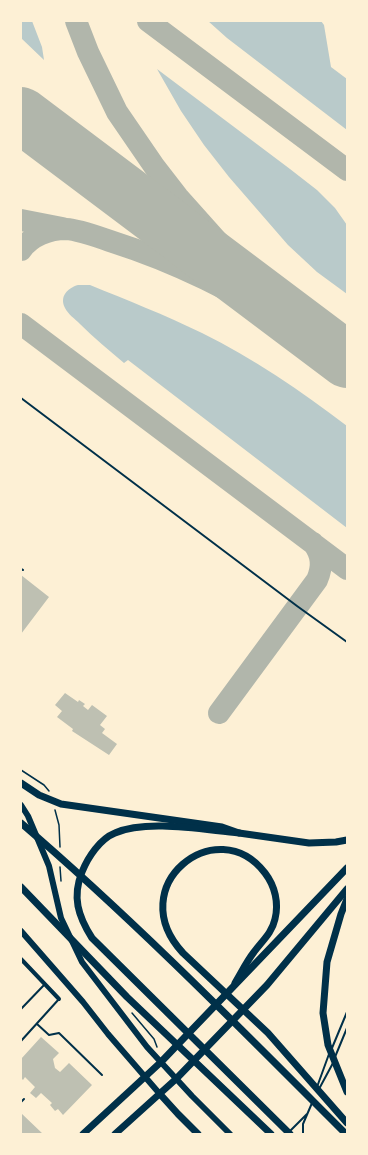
<!DOCTYPE html>
<style>
body{margin:0}
#map{position:relative;width:368px;height:1155px;overflow:hidden;background:#fdf0d5;font-family:"Noto Sans",sans-serif}
canvas{display:block}
.frame{position:absolute;inset:0;border:22px solid #fdf0d5;pointer-events:none}
</style>
<div id="map">
<canvas width="368" height="1155"></canvas>
<div class="frame"></div>
</div>
<script>
const context = document.querySelector('canvas').getContext('2d');
context.lineJoin = 'round';
function paint(path, color) {
  context.fillStyle = color;
  context.fill(path, 'evenodd');
}
function stroke(path, color, width, dash) {
  context.strokeStyle = color;
  context.lineWidth = width;
  context.lineCap = dash ? 'butt' : 'round';
  context.setLineDash(dash || []);
  context.stroke(path);
}
paint(new Path2D(`
 M21,21H32L42,47L44,60L21,38Z
 M208,21H321L324,25L331,67L347,79V130L227,38Z
 M157,69L290,169L317,190L335,208L347,225V294L317,272L288,245L229,177L204,145L181,111Z
 M78,285H90C127,300 165,315 202,333C253,358 301,391 347,426V528L128,360L124,363C109,350 94,338 80,324C75,319 68,314 65,308C59,296 68,288 78,285Z`), '#b9caca');
stroke(new Path2D(`
 M76,21L88,52L117,112L154,166L178,197L220,244L258,281L347,358
 M148,21L347,170
 M21,107L101,175
 M21,220L62,228
 M21,250C31,236 49,229 66,229C81,230 98,237 113,242C179,263 240,294 298,331
 M21,324L347,569
 M219,713L317,580C323,566 322,555 313,543`), '#b1b6ab', 22);
stroke(new Path2D(`
 M21,115L347,360`), '#b1b6ab', 56);
paint(new Path2D(`
 M21,575L49,597L21,634Z
 M65,693L78,702L79,700L85,704L83,706L88,710L92,705L107,716L100,725L105,729L102,733L117,744L109,755L72,731L73,729L57,717L62,711L55,705Z
 M41,1037L59,1053L53,1059L55,1068L60,1072L69,1063L92,1085L63,1115L58,1109L55,1111L50,1105L52,1103L41,1093L36,1098L30,1093L35,1087L25,1077L23,1080L21,1078V1059Z
 M21,1113L43,1134H21Z`), '#bec0b2');
stroke(new Path2D(`
 M21,770L44,785L49,791
 M55,810L59,825L60,847
 M60,867L61,881
 M132,1013L154,1039L157,1047`), '#003049', 1.5);
stroke(new Path2D(`
 M21,398L297,606L347,642
 M21,569L23,570
 M21,1009L45,984
 M37,1024L49,1035L59,1033L102,1075
 M21,1041L59,999
 M332,1048L347,1012
 M335,1057L347,1028
 M317,1087L329,1054
 M319,1089L333,1063
 M21,1102L24,1099
 M289,1132L307,1114
 M303,1134V1124L312,1103`), '#003049', 2);
stroke(new Path2D(`
 M21,959L59,999`), '#003049', 4);
stroke(new Path2D(`
 M21,805L28,816L49,866L61,918L82,962L147,1047L192,1096L230,1134
 M21,931L83,1002L108,1034L159,1093`), '#003049', 6);
stroke(new Path2D(`
 M21,783L39,795L61,804L222,827L239,833L309,843L336,842L347,840
 M159,1093L178,1114L198,1134
 M83,1134L161,1062L347,868
 M115,1134L176,1079L267,985L347,889`), '#003049', 7);
stroke(new Path2D(`
 M21,823C135,921 240,1028 346,1134
 M239,833C204,830 147,819 115,833C100,839 88,857 82,872C72,897 78,916 92,938L290,1134
 M21,887L127,997L271,1134
 M347,899L341,914L327,962L323,1013L328,1045L347,1092
 M235,983C241,973 247,961 254,952C262,941 272,933 275,919C279,903 275,886 265,873C217,810 121,886 183,953L268,1033L347,1123`), '#003049', 7);
</script>
